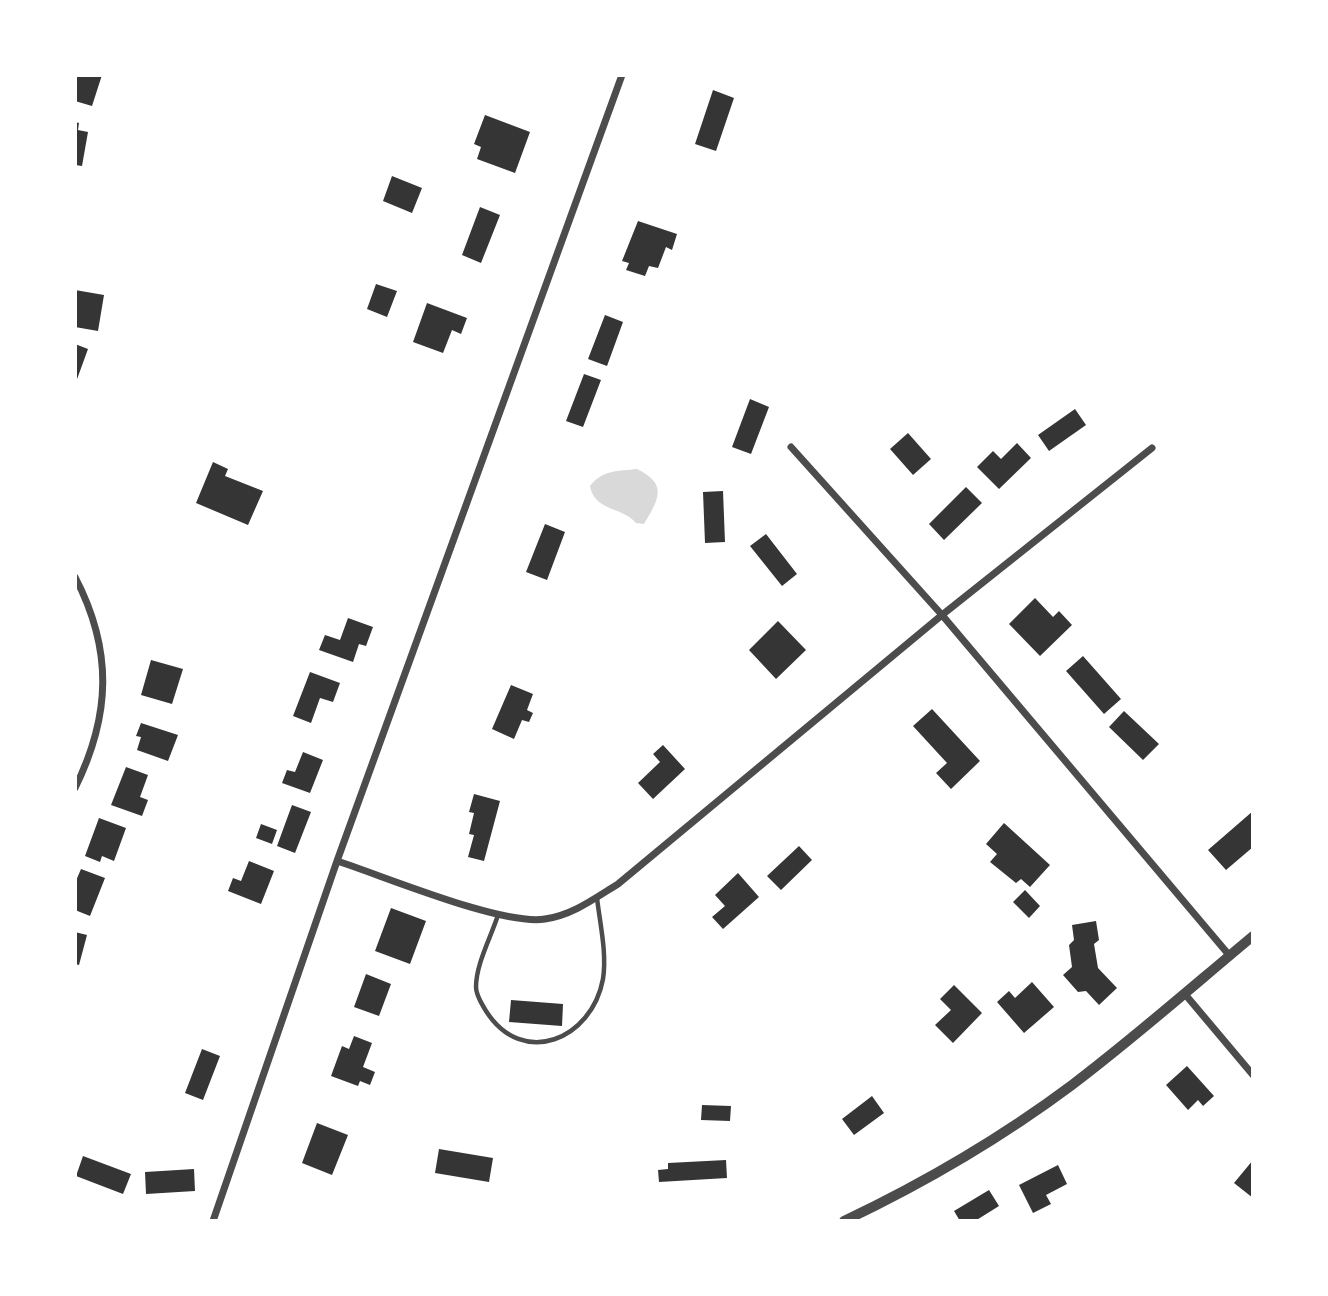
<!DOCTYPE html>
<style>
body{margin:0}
#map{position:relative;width:1328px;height:1296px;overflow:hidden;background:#fff;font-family:Ubuntu,sans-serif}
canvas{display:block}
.frame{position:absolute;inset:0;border:77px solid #fff;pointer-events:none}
</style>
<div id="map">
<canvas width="1328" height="1296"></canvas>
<div class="frame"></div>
</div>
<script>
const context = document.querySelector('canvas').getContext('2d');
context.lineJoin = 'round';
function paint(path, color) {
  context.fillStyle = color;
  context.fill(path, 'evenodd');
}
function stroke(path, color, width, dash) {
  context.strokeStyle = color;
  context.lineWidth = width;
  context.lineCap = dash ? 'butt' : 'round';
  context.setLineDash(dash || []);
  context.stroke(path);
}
paint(new Path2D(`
 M637,469C668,484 659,499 644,524L636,523C623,507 594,511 590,486C602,470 619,471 637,469Z`), '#d9d9d9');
paint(new Path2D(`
 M75,75H102L92,106L75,101Z
 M713,90L734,98L716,151L695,144Z
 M485,115L530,132L515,173L477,159L481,147L474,144Z
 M75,122L79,123L78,130L88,132L82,166L75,165Z
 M392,176L422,188L412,213L383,201Z
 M480,207L500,215L481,263L462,255Z
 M638,221L677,234L672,250L666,247L658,268L649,266L645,276L626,270L629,263L622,261Z
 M376,284L397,291L387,317L367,309Z
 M75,290L104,295L98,331L75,327Z
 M427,303L467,318L461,334L452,330L443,353L413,342Z
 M605,315L623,322L607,366L588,359Z
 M75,344L88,349L76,382H75Z
 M584,374L601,380L583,427L566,421Z
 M750,399L769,407L751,454L732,447Z
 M1075,409L1086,425L1049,451L1038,435Z
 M908,433L931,459L913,475L890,449Z
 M1017,443L1031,458L999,489L977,467L993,451L1001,459Z
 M213,462L228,469L225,476L263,491L248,525L196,503Z
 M966,487L982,503L944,540L929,524Z
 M723,491L725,542L705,543L703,492Z
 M545,524L565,532L547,580L526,572Z
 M766,534L797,574L782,586L750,546Z
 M1035,598L1053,617L1059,611L1072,625L1040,656L1009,624Z
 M348,618L373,627L366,646L359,644L353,662L319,650L325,635L340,640Z
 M778,621L806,650L776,679L749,650Z
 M1083,656L1121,699L1104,714L1066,671Z
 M151,660L183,669L172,704L141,695Z
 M310,672L340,683L333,702L320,698L311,723L293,716Z
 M511,685L533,694L527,710L533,713L529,722L522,720L514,739L492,729Z
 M932,709L980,761L951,789L936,773L947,763L913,726Z
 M1124,711L1159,744L1143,760L1109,727Z
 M141,723L178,735L168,761L137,750L141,737L136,736Z
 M663,745L685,769L653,799L638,783L660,762L653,754Z
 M303,752L323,760L310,793L282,783L287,770L295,772Z
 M126,767L148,775L140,797L148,800L142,816L111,805Z
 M474,794L500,801L484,861L468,857L474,835L469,834L474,813L469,812Z
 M292,805L311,812L295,853L277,846Z
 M1253,811V847L1226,870L1208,850Z
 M99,818L126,828L114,861L102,856L100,862L85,856Z
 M1004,823L1050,865L1030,887L1021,879L1016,883L990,862L997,854L986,844Z
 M261,824L277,830L272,844L256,838Z
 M799,846L812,860L781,890L767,876Z
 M249,861L274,871L261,904L228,891L233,878L241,881Z
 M81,869L105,878L90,916L75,910V883Z
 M738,873L759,897L723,929L712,917L725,906L715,895Z
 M1025,890L1040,906L1029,918L1013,902Z
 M391,908L426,921L410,964L375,951Z
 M1096,921L1099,940L1094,944L1098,968L1117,988L1099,1005L1086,991L1078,992L1063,975L1072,967L1069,945L1074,940L1072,925Z
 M75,932L87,935L79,965L75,964Z
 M366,974L391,984L379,1016L354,1007Z
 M1032,982L1054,1007L1024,1033L997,1002L1009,991L1015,998Z
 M954,985L982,1013L953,1043L935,1025L951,1010L940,999Z
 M511,1000L563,1004L562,1026L509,1022Z
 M354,1036L372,1043L363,1067L375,1072L370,1085L360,1081L358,1086L331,1076L342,1046L349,1049Z
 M202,1049L220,1056L203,1100L185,1093Z
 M1187,1066L1214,1096L1203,1106L1198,1100L1188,1110L1166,1085Z
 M872,1096L884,1113L854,1135L842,1119Z
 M702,1105L731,1106L730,1121L701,1120Z
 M317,1123L348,1135L332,1175L302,1163Z
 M439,1149L493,1158L489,1182L435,1173Z
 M83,1156L131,1174L123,1194L76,1176Z
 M726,1160L727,1178L659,1182L658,1170L668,1169V1163Z
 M1253,1160V1198L1234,1183Z
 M1058,1165L1067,1184L1046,1195L1051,1204L1033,1213L1019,1185Z
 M194,1169L195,1191L146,1194L145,1172Z
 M989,1190L999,1206L975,1221H960L954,1211Z`), '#353535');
stroke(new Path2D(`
 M498,915C491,937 476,964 476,987C476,996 482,1004 486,1011C523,1069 592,1039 603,979C607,953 600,924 597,898`), '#4c4c4c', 4.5);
stroke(new Path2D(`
 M791,447L942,615L1229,955
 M75,577C113,650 111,715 75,788
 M337,861C384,876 502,926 545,919C573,915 595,898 618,884L942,615L1152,448
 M1184,993L1253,1075
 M213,1221L337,861L622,75`), '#4c4c4c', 7);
stroke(new Path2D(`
 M844,1221C924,1183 1001,1138 1072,1085C1134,1038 1193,986 1253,936`), '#4c4c4c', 10);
</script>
